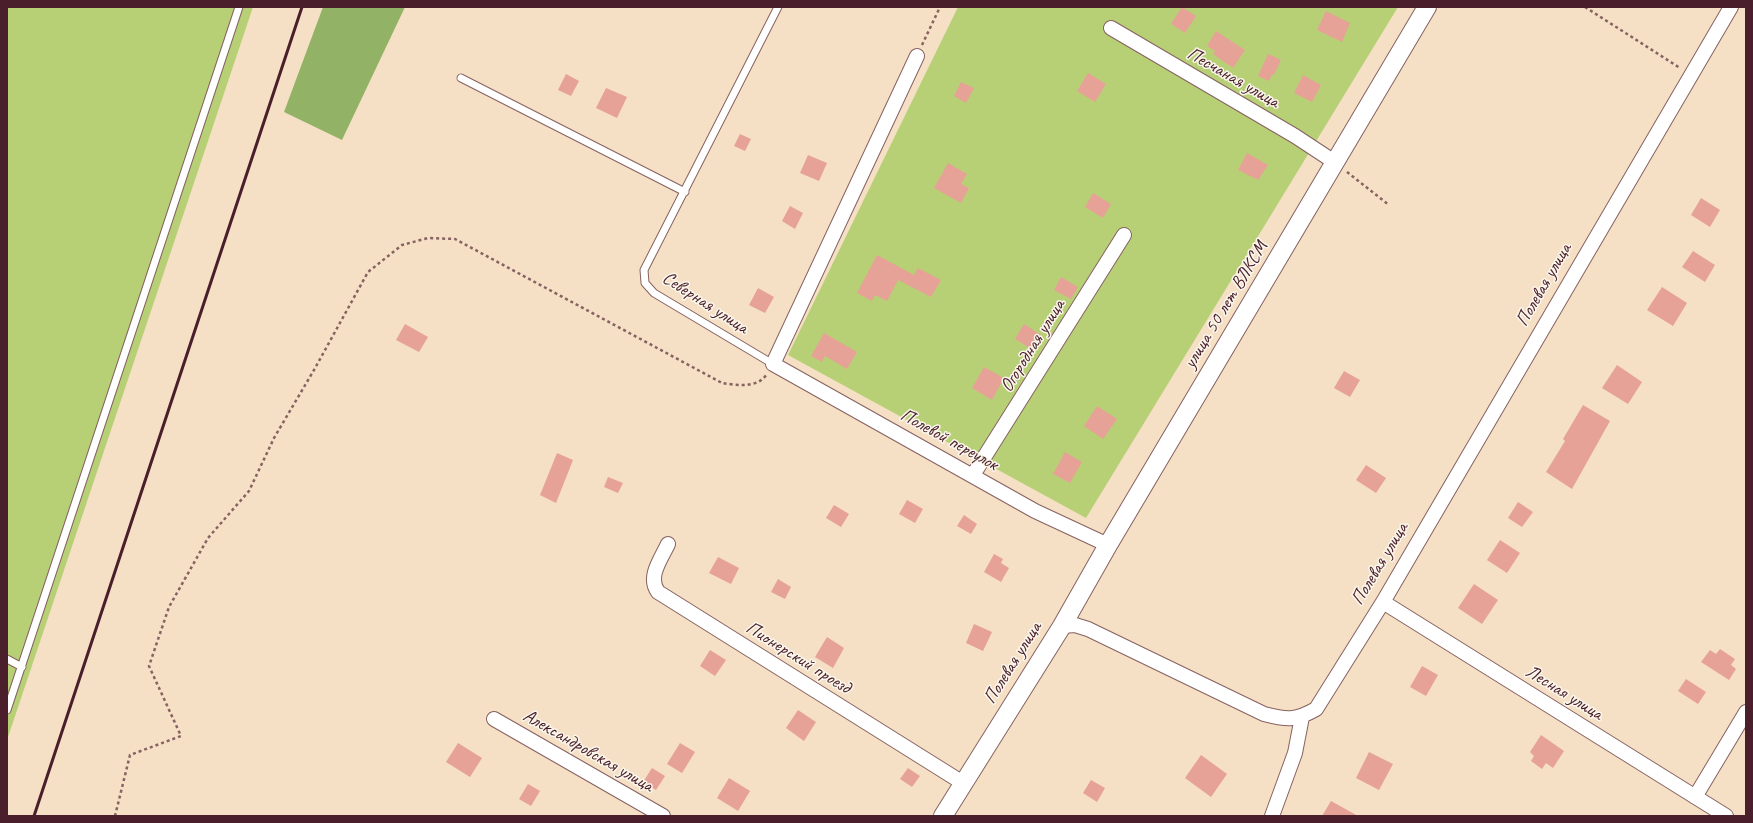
<!DOCTYPE html>
<meta charset="utf-8">
<style>
body{margin:0}
#map{position:relative;width:1753px;height:823px;overflow:hidden;background:#f5dfc5;font-family:Caveat,sans-serif}
canvas{display:block}
.frame{position:absolute;inset:0;border:8px solid #4a1f2b;pointer-events:none}
</style>
<div id="map">
<canvas width="1753" height="823"></canvas>
<div class="frame"></div>
</div>
<script>
const context = document.querySelector('canvas').getContext('2d');
context.lineJoin = 'round';
function paint(path, color) {
  context.fillStyle = color;
  context.fill(path, 'evenodd');
}
function stroke(path, color, width, dash) {
  context.strokeStyle = color;
  context.lineWidth = width;
  context.lineCap = dash ? 'butt' : 'round';
  context.setLineDash(dash || []);
  context.stroke(path);
}
function label(font, color, halo, rows, align = 'center') {
  context.font = font + ' Caveat,sans-serif';
  context.lineWidth = 3;
  context.setLineDash([]);
  context.textBaseline = 'middle';
  context.strokeStyle = halo;
  context.fillStyle = color;
  for (const [text, x, y, turn = 0] of rows) {
    context.save();
    context.translate(x, y);
    context.rotate((+turn || 0) * Math.PI / 180);
    context.textAlign = isNaN(turn) ? turn : align;
    if (halo) context.strokeText(text, 0, 0);
    context.fillText(text, 0, 0);
    context.restore();
  }
}
paint(new Path2D(`
 M7,7H253L7,740Z
 M958,7H1398L1086,518L788,355Z`), '#b8d075');
paint(new Path2D(`
 M323,7H405L342,140L284,112Z`), '#92b266');
paint(new Path2D(`
 M1182,7L1196,16L1185,33L1171,24Z
 M1326,11L1350,23L1342,42L1317,30Z
 M1216,31L1245,50L1233,68L1213,54L1215,51L1207,46Z
 M1268,54L1281,60L1274,75L1272,74L1269,81L1258,76Z
 M1088,73L1106,84L1095,102L1077,91Z
 M566,74L579,81L571,96L558,90Z
 M1303,75L1321,85L1312,102L1294,93Z
 M961,82L974,88L966,103L954,96Z
 M606,88L627,97L617,118L596,108Z
 M740,134L751,139L745,151L734,146Z
 M1247,153L1268,165L1258,180L1238,170Z
 M808,155L827,163L819,181L800,173Z
 M948,163L967,174L961,184L969,188L961,203L934,188Z
 M1093,193L1111,204L1103,218L1085,207Z
 M1701,198L1720,210L1710,227L1691,215Z
 M790,206L803,213L795,229L782,221Z
 M1693,251L1715,265L1705,282L1682,267Z
 M877,255L914,275L918,268L941,280L931,297L898,280L887,301L875,295L872,301L857,293Z
 M1061,277L1078,287L1071,299L1054,290Z
 M1662,287L1687,303L1673,326L1647,310Z
 M758,288L774,297L765,313L749,305Z
 M405,324L428,337L419,352L396,340Z
 M1024,324L1041,335L1033,350L1015,339Z
 M824,333L857,352L847,369L825,356L822,362L811,356Z
 M1617,365L1642,382L1628,404L1602,388Z
 M984,367L1004,378L992,400L972,388Z
 M1344,371L1360,380L1350,397L1334,388Z
 M1583,405L1610,421L1572,489L1546,472L1565,441L1563,439Z
 M1097,406L1117,419L1103,439L1084,426Z
 M1065,452L1082,462L1070,483L1053,474Z
 M557,453L573,460L556,503L540,495Z
 M1366,465L1386,478L1376,493L1356,480Z
 M608,477L623,483L618,493L604,487Z
 M907,500L923,509L915,523L899,514Z
 M1518,502L1533,512L1522,527L1508,518Z
 M834,505L849,514L841,527L826,518Z
 M964,515L977,524L971,534L957,526Z
 M1500,540L1520,553L1507,573L1487,560Z
 M994,554L1003,559L1001,563L1009,568L1001,582L984,572Z
 M718,557L739,568L731,584L709,573Z
 M778,579L791,587L785,599L771,592Z
 M1474,584L1498,600L1482,624L1458,608Z
 M974,624L992,632L983,651L966,643Z
 M827,637L844,648L833,668L815,657Z
 M1720,649L1735,659L1731,665L1736,669L1729,680L1701,662L1710,650L1716,654Z
 M710,650L726,660L715,676L700,666Z
 M1422,666L1438,675L1426,696L1410,687Z
 M1686,679L1706,692L1698,704L1678,691Z
 M798,710L816,722L804,741L786,728Z
 M1541,735L1564,751L1553,768L1546,763L1542,769L1531,761L1534,756L1530,752Z
 M458,743L482,758L470,777L446,762Z
 M680,743L695,752L682,773L667,764Z
 M1369,752L1393,764L1379,790L1356,778Z
 M1201,755L1227,774L1211,797L1185,778Z
 M652,768L665,776L656,790L643,782Z
 M908,768L920,776L912,787L900,779Z
 M729,778L750,791L738,811L717,798Z
 M1091,780L1105,788L1097,802L1083,793Z
 M528,784L540,791L531,806L519,799Z
 M1331,801L1358,816H1322Z`), '#e6a296');
const service = new Path2D(`
 M461,78L685,192
 M773,364L654,293L645,283L644,270L778,7
 M7,659L22,667
 M7,710L239,7`);
const minor = new Path2D(`
 M1111,28L1295,136L1336,163
 M917,56L773,364L1035,511L1108,545
 M973,475L1124,235
 M668,544C661,559 647,577 658,592L963,783
 M1383,602L1726,816
 M1062,626L1075,625L1088,629L1264,714C1287,720 1295,721 1316,709L1383,602L1731,7
 M494,719L663,816
 M1695,797L1746,712
 M1272,816L1295,753L1302,717`);
const tertiary = new Path2D(`
 M943,816L1062,626L1108,545L1427,7`);
stroke(service, '#866261', 9);
stroke(minor, '#866261', 16);
stroke(tertiary, '#866261', 20);
stroke(new Path2D(`
 M1585,7L1680,68
 M922,45L940,7
 M1347,172L1389,205
 M115,816L130,755L181,736L149,666L169,607L208,538L249,491L274,438L314,370L368,272L402,245L428,238L455,239L722,383C736,385 757,389 767,374`), '#866261', 2.5, [3, 3]);
stroke(service, '#fff', 7);
stroke(minor, '#fff', 14);
stroke(tertiary, '#fff', 18);
stroke(new Path2D(`
 M34,816L302,7`), '#4a1f2b', 3);
label('19px', '#4a1f2b', '#fbf7ec', [
 ["Песчаная улица",1233,78,30],
 ["Полевая улица",1544,285,-60],
 ["Северная улица",705,303,33],
 ["улица 50 лет ВЛКСМ",1226,305,-59],
 ["Огородная улица",1033,346,-58],
 ["Полевой переулок",949,440,29],
 ["Полевая улица",1380,564,-59],
 ["Пионерский проезд",798,658,32],
 ["Полевая улица",1013,663,-58],
 ["Лесная улица",1564,693,32],
 ["Александровская улица",588,751,30]
]);
</script>
